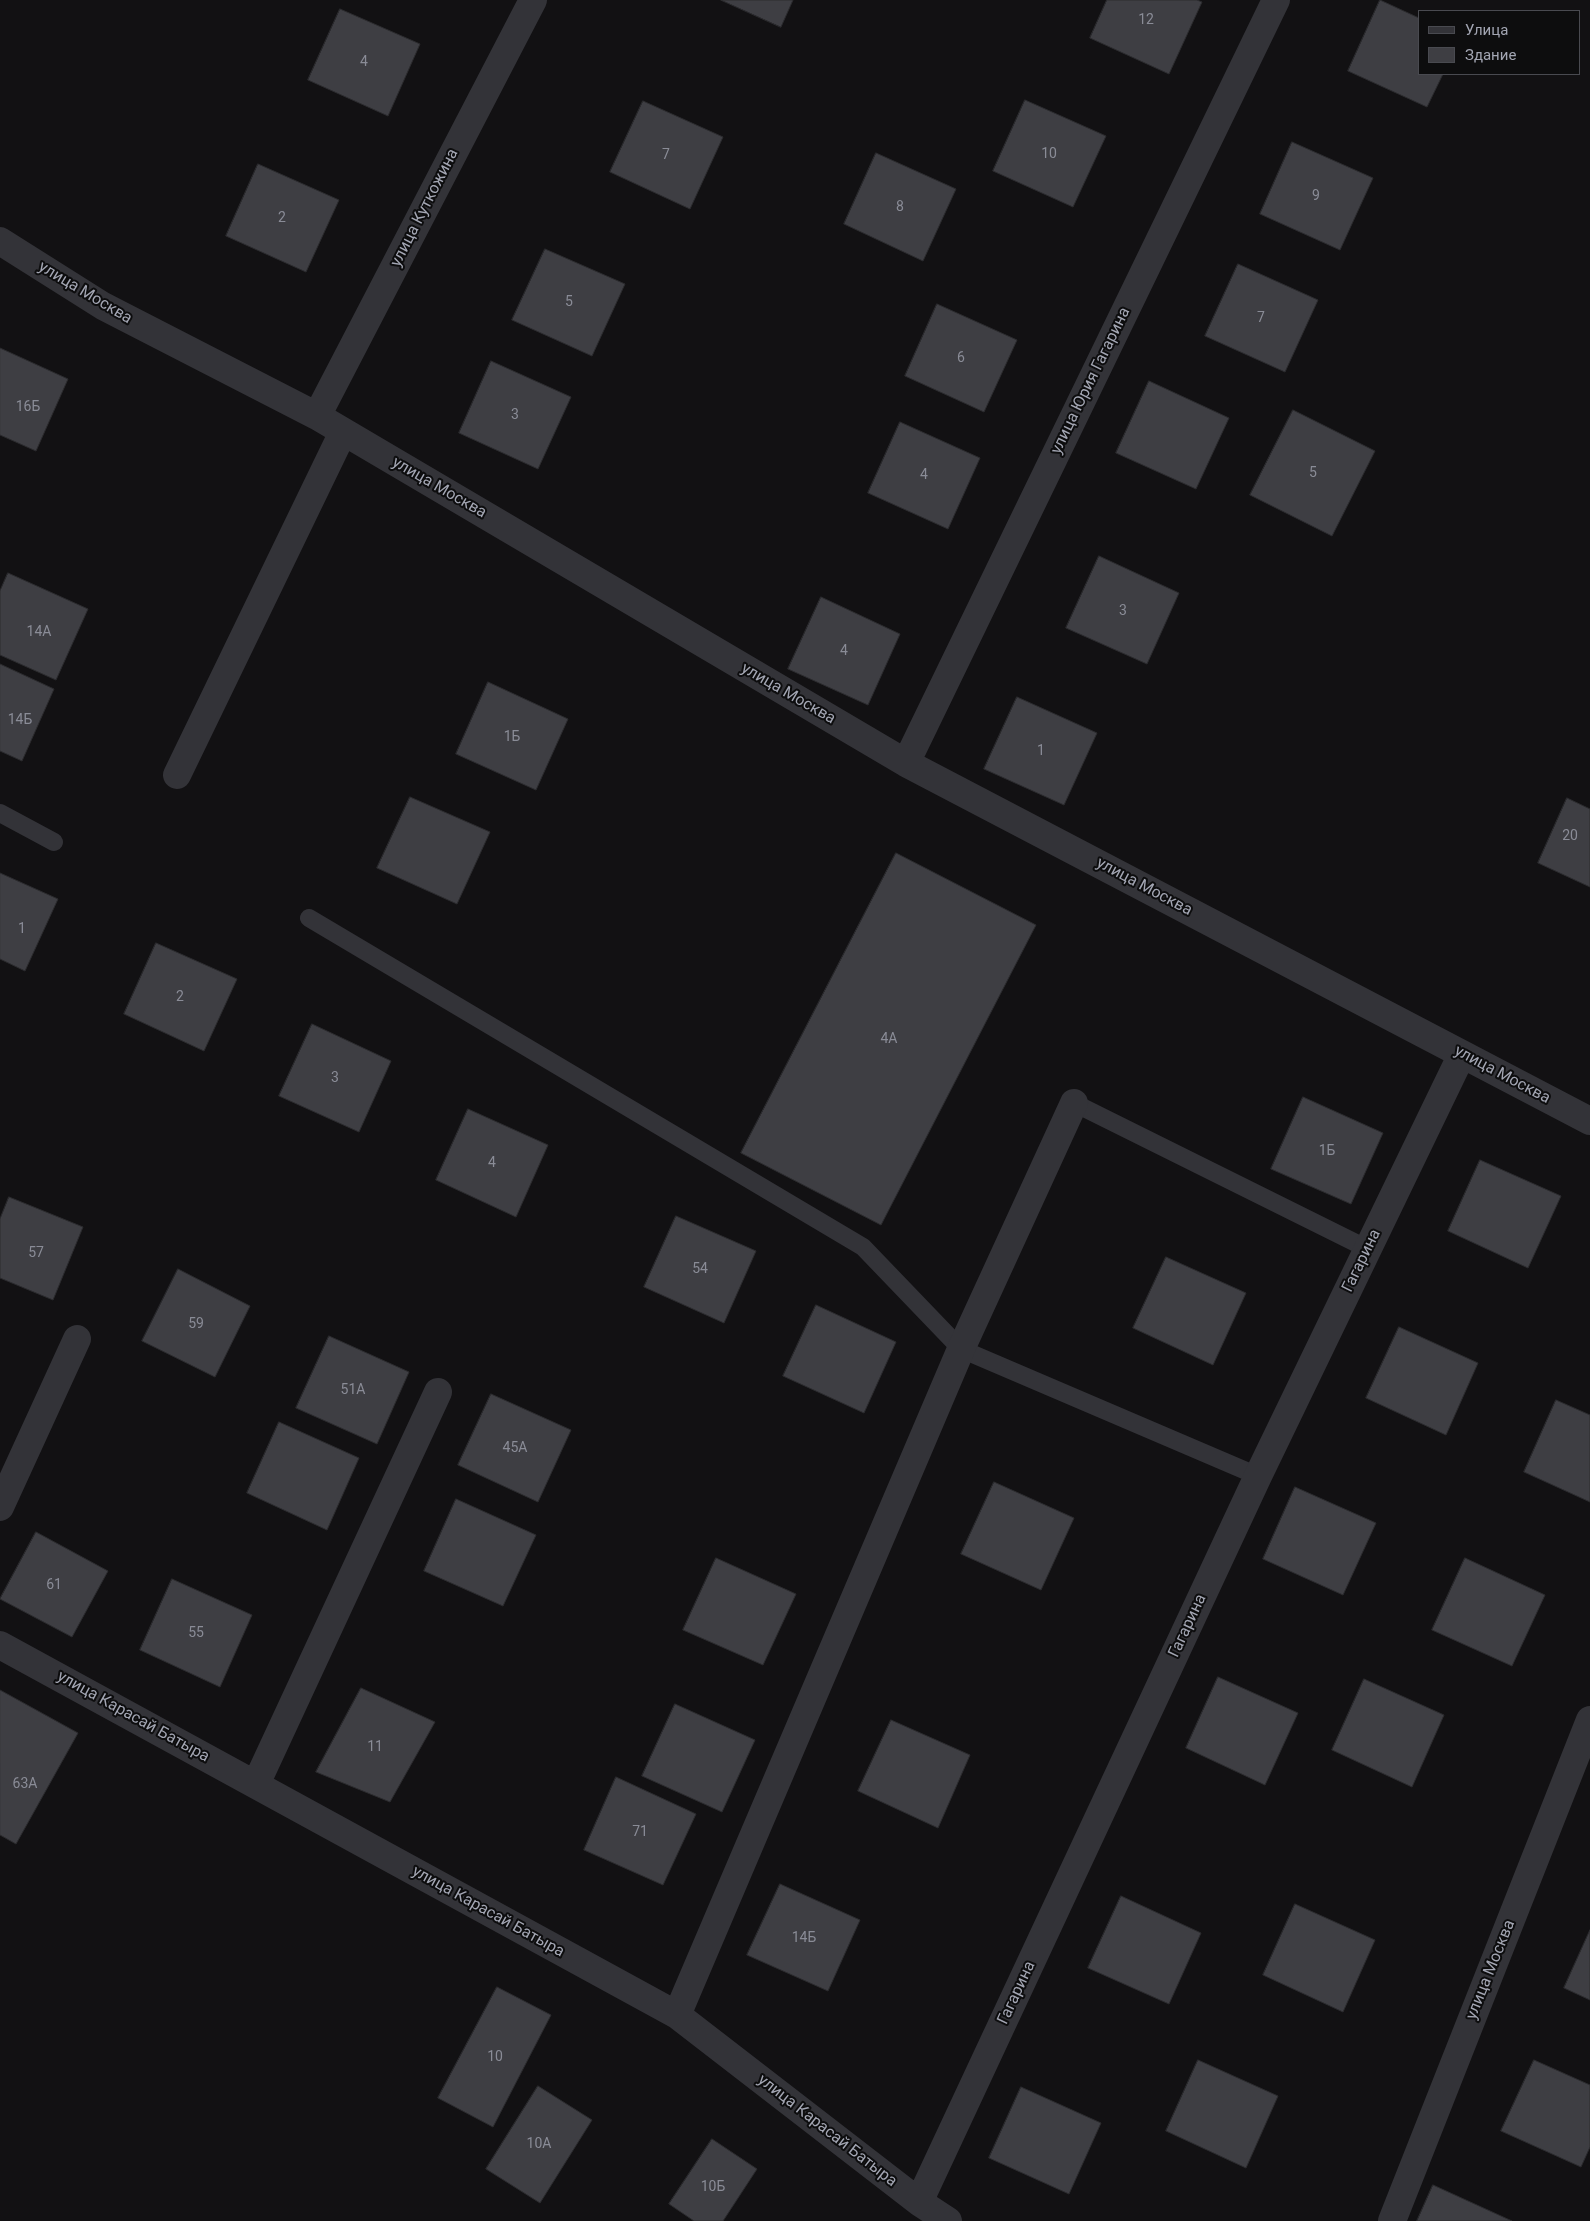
<!DOCTYPE html>
<meta charset="utf-8">
<style>
body{margin:0}
#map{position:relative;width:1590px;height:2221px;overflow:hidden;background:#121113;font-family:Roboto,sans-serif}
canvas{display:block}
.legend{position:absolute;left:1418px;top:10px;width:162px;height:65px;box-sizing:border-box;background:#0d0d0e;border:1px solid #494a50;margin:0;padding:6px 9px;list-style:none;font-size:15px;color:#a3a6b3}
.legend li{display:flex;align-items:center;gap:10px;height:25px}
.legend b{width:25px;border:1px solid #494a50}
</style>
<div id="map">
<canvas width="1590" height="2221"></canvas>
<ul class="legend">
<li><b style="height:6px;background:#333338"></b>Улица</li>
<li><b style="height:14px;background:#3e3e43"></b>Здание</li>
</ul>
</div>
<script>
const context = document.querySelector('canvas').getContext('2d');
context.lineJoin = 'round';
function paint(path, color) {
  context.fillStyle = color;
  context.fill(path, 'evenodd');
}
function stroke(path, color, width, dash) {
  context.strokeStyle = color;
  context.lineWidth = width;
  context.lineCap = dash ? 'butt' : 'round';
  context.setLineDash(dash || []);
  context.stroke(path);
}
function label(font, color, halo, rows, align = 'center') {
  context.font = font + ' Roboto,sans-serif';
  context.lineWidth = 4;
  context.setLineDash([]);
  context.textBaseline = 'middle';
  context.strokeStyle = halo;
  context.fillStyle = color;
  for (const [text, x, y, turn = 0] of rows) {
    context.save();
    context.translate(x, y);
    context.rotate((+turn || 0) * Math.PI / 180);
    context.textAlign = isNaN(turn) ? turn : align;
    if (halo) context.strokeText(text, 0, 0);
    context.fillText(text, 0, 0);
    context.restore();
  }
}
const building = new Path2D(`
 M721,0H793L781,27Z
 M1107,0H1197L1202,2L1169,74L1090,38Z
 M1380,0L1419,18V74H1443L1427,107L1348,71Z
 M340,9L420,44L388,116L308,80Z
 M1025,100L1106,136L1073,207L993,171Z
 M643,101L723,137L690,209L610,172Z
 M1292,142L1373,178L1340,250L1260,214Z
 M876,153L956,189L923,261L844,224Z
 M258,164L339,200L306,272L226,236Z
 M545,249L625,284L592,356L512,320Z
 M1238,264L1318,300L1285,372L1205,336Z
 M937,304L1017,340L984,412L905,376Z
 M0,348L68,379L36,451L0,435Z
 M491,361L571,397L538,469L459,433Z
 M1149,381L1229,418L1196,489L1116,453Z
 M1293,410L1375,451L1332,536L1250,495Z
 M900,422L980,458L948,529L868,493Z
 M1099,556L1179,593L1147,664L1066,628Z
 M8,573L88,609L56,680L0,655V591Z
 M821,597L900,634L868,705L788,669Z
 M0,664L54,689L22,761L0,751Z
 M488,682L568,719L536,790L456,754Z
 M1017,697L1097,733L1064,805L984,769Z
 M410,797L490,832L457,904L377,868Z
 M1567,798L1590,809V887L1538,863Z
 M896,853L1036,925L881,1225L741,1153Z
 M0,873L58,899L25,971L0,959Z
 M156,943L237,979L204,1051L124,1014Z
 M312,1024L391,1061L359,1132L279,1096Z
 M1303,1097L1383,1133L1351,1204L1271,1169Z
 M468,1109L548,1145L516,1217L436,1180Z
 M1480,1160L1561,1196L1528,1268L1448,1231Z
 M9,1197L83,1227L53,1300L0,1278V1219Z
 M676,1216L756,1251L724,1323L644,1287Z
 M1166,1257L1246,1293L1213,1365L1133,1328Z
 M178,1269L250,1306L215,1377L142,1341Z
 M816,1305L896,1342L864,1413L783,1376Z
 M1399,1327L1478,1363L1446,1435L1366,1398Z
 M329,1336L409,1372L377,1444L296,1408Z
 M491,1394L571,1430L538,1502L458,1465Z
 M1556,1400L1590,1415V1502L1524,1472Z
 M279,1422L359,1458L327,1530L247,1493Z
 M994,1482L1074,1518L1041,1590L961,1554Z
 M1295,1487L1376,1523L1343,1595L1263,1559Z
 M456,1499L536,1535L503,1606L424,1571Z
 M36,1532L108,1571L72,1637L0,1599Z
 M716,1558L796,1594L763,1665L683,1630Z
 M1465,1558L1545,1595L1512,1666L1432,1630Z
 M172,1579L252,1615L220,1687L140,1650Z
 M1218,1677L1298,1713L1265,1785L1186,1748Z
 M1364,1679L1444,1715L1412,1787L1332,1750Z
 M361,1688L435,1722L390,1802L316,1772Z
 M0,1690L78,1733L16,1844L0,1835Z
 M675,1704L755,1740L722,1812L642,1776Z
 M891,1720L970,1755L938,1828L858,1791Z
 M616,1777L696,1814L663,1885L584,1850Z
 M780,1884L860,1920L828,1991L747,1955Z
 M1121,1896L1201,1933L1169,2004L1088,1968Z
 M1295,1904L1375,1940L1343,2012L1263,1975Z
 M1590,1930V2000L1564,1988Z
 M497,1987L551,2015L493,2127L438,2098Z
 M1198,2060L1278,2096L1246,2168L1166,2131Z
 M1534,2060L1590,2085V2147L1581,2167L1501,2131Z
 M538,2086L592,2120L540,2203L486,2169Z
 M1021,2087L1101,2123L1069,2194L989,2158Z
 M712,2139L757,2169L723,2221H694L669,2204Z
 M1433,2185L1512,2221H1417Z`);
paint(building, '#3e3e43');
stroke(building, '#2c2c2f', 1);
stroke(new Path2D(`
 M0,813L54,842
 M309,918L863,1247L961,1349L1258,1476
 M1074,1103L1368,1249`), '#333338', 18);
stroke(new Path2D(`
 M0,241L103,306L317,416L906,763L1590,1121
 M317,416L533,0
 M906,763L1276,0
 M177,775L343,432
 M0,1507L77,1339
 M0,1645L677,2015L919,2202L948,2221
 M256,1784L438,1392
 M677,2015L961,1349L1074,1103
 M919,2202L1258,1476L1462,1054
 M1392,2221L1590,1720`), '#333338', 28);
label('14px', '#8a8c97', null, [
 ["12",1146,20],
 ["4",364,62],
 ["10",1049,154],
 ["7",666,155],
 ["9",1316,196],
 ["8",900,207],
 ["2",282,218],
 ["5",569,302],
 ["7",1261,318],
 ["6",961,358],
 ["16Б",28,407],
 ["3",515,415],
 ["5",1313,473],
 ["4",924,475],
 ["3",1123,611],
 ["14А",39,632],
 ["4",844,651],
 ["14Б",20,720],
 ["1Б",512,737],
 ["1",1041,751],
 ["20",1570,836],
 ["1",22,929],
 ["2",180,997],
 ["4А",889,1039],
 ["3",335,1078],
 ["1Б",1327,1151],
 ["4",492,1163],
 ["57",36,1253],
 ["54",700,1269],
 ["59",196,1324],
 ["51А",353,1390],
 ["45А",515,1448],
 ["61",54,1585],
 ["55",196,1633],
 ["11",375,1747],
 ["63А",25,1784],
 ["71",640,1832],
 ["14Б",804,1938],
 ["10",495,2057],
 ["10А",539,2144],
 ["10Б",713,2187]
]);
label('16px', '#a3a6b3', '#0d0d0e', [
 ["улица Куткожина",425,208,-63],
 ["улица Москва",85,293,31],
 ["улица Юрия Гагарина",1091,381,-64],
 ["улица Москва",439,488,30],
 ["улица Москва",788,694,30],
 ["улица Москва",1144,887,28],
 ["улица Москва",1502,1075,28],
 ["Гагарина",1362,1261,-64],
 ["Гагарина",1188,1626,-65],
 ["улица Карасай Батыра",133,1717,29],
 ["улица Карасай Батыра",488,1912,29],
 ["улица Москва",1491,1970,-68],
 ["Гагарина",1017,1993,-65],
 ["улица Карасай Батыра",827,2131,38]
]);
</script>
